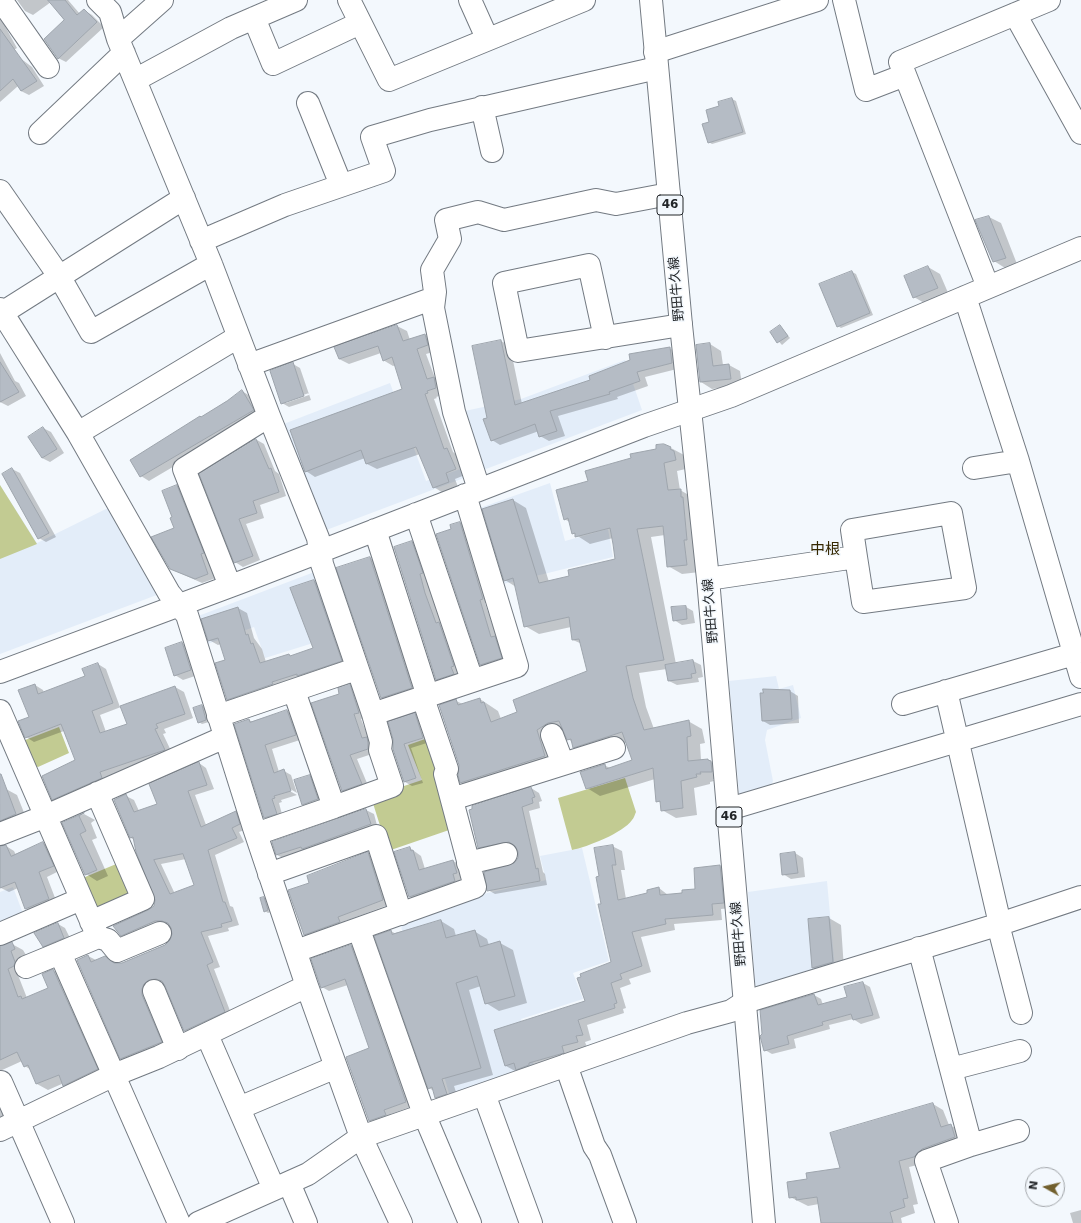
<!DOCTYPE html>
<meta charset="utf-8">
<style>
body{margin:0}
#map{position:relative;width:1081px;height:1223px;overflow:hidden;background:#f3f8fd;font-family:"DejaVu Sans",sans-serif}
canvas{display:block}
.north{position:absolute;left:1025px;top:1167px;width:40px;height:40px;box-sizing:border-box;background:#f3f8fd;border:1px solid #a0a4a8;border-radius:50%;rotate:278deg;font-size:11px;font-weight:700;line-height:16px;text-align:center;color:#232629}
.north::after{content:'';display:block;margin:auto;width:14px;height:18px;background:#72602e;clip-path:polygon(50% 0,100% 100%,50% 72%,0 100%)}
</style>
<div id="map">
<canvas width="1081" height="1223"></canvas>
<div class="north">N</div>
</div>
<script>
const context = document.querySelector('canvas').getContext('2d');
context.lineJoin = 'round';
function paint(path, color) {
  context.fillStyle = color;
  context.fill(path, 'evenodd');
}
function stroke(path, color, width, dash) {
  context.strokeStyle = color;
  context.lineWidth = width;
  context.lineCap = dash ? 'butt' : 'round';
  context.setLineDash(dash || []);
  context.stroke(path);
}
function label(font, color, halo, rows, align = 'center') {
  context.font = font + ' "DejaVu Sans","Noto Sans JP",sans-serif';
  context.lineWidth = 3;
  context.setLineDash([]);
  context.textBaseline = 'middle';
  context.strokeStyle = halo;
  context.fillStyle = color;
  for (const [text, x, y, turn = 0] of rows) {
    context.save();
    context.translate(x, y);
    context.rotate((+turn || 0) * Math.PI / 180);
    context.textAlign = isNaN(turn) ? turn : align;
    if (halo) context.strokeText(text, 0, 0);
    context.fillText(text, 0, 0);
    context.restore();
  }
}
paint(new Path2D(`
 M625,360L642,410L478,472L460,412L521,399Z
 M390,383L426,481L466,467L464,478L321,532L281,425Z
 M550,483L565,541L608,529L613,557L499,585L477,509Z
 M0,485L37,543L114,505L162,593L0,654Z
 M317,571L339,635L265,658L254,627L202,646L193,618Z
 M776,676L779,689L793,685L801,718L767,730L765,740L773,781L766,796L740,803L729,681Z
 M582,848L609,961L573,973L583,999L521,1019L535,1068L450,1097L400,923L483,894L546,880L540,856Z
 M827,881L835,970L756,994L748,892Z
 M13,887L25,919L0,930V892Z`), '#e3edf9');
paint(new Path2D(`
 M0,485L37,544L0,559Z
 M59,727L69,753L38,767L30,764L20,742Z
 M431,737L452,829L388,851L371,797L422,780L408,745Z
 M625,778L636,812C635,814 634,818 632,820C623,833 587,847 572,850L558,798Z
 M121,862L135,893L93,916L78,880Z`), '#c2cb92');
paint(new Path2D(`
 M17,0H68L80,14L84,10L92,15L104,27L66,62L58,58L66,20L51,2L33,15L25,11Z
 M0,17L17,48L0,58Z
 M16,55L32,67L44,86L29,95L21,91L18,86L0,102V69Z
 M732,99L736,101L746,134L712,144L709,142L711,122L721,107L719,103Z
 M989,217L1001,223L1017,264L1005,268L994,261Z
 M928,267L940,274L949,295L926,304L914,297Z
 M852,272L856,274L873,315L841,328L838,326Z
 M397,326L407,331L410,340L425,335L435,340L437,351L426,354L435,378L444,383L446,394L436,397L437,398L434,399L453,452L457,455L465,475L455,479L458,487L443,493L434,487L420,454L377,469L367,464L365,458L315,477L306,471L403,390L396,365L393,366L383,360L381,353L349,364L339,359Z
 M780,326L790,338L782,345L771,333Z
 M501,341L510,346L522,404L592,381L669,348L678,353L681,368L645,377L648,386L617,397L618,399L558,416L565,436L549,441L540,436L539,431L500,445L492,440L473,347Z
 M710,344L721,351L723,365H729L740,371L742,385L712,389L701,382Z
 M0,353L15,381L19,383L26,396L8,406L0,402Z
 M293,364L300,368L311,400L289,407L282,403ZM309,393V395L286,403V401Z
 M242,391L250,396L261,415L149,481L141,476L201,418Z
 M43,428L51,432L64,453L50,462L42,458Z
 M257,440L264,444L275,471L279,474L286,496L260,505L264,518L246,524L260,560L243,567L235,562L201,475Z
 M671,448L684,455V458L688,460L690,468L677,471L680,490L694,498L700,572L682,574L668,566L665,535L651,537L676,664L693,661L701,665L703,677L698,678L699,682L677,685L669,681L667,669L639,673L646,707L654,729L688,721L702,729L705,743L700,744L701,760H708L725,770L726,779H713L714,781L710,782V784L694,788L697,815L676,818L662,810L661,803L657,801L655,779L600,796L587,788L604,765L610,768L633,761L627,742L588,755L574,747L564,730L550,738L559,764L475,791L461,783L456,701L463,704L480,699L498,711L501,719L519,713L588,672L582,644L573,640L571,627L539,634L525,626L516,587L505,580L513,500L526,508L549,582L571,577L617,560L613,538L590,544L573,533L570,522L564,519L590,481Z
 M12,469L20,473L56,537L46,542L39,538Z
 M177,486L185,491L216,578L202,583L171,569L176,529L174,518Z
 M460,523L467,527L489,602L485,603L497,638L501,640L507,662L487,668L481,664Z
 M412,542L419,546L461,678L444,684L437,679Z
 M370,558L378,562L419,692L389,702L382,698L338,568Z
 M314,581L323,586L350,666L236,704L228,699L226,660L221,644L218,645L209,640L238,608L247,613L254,638L262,649L266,662L289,655L292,657L314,649Z
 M686,607L693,611L695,623L682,625L674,620Z
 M182,643L190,648L198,675L183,680L175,675Z
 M98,664L106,669L120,707L175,687L184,692L193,718L164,729L166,733L163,734L173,755L61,804L53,799L77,760L64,731L34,742L26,737L35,685L43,690L44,693L86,677ZM121,707L128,725L106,732L100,715Z
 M350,685L357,690L366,717L361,719L369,739L374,742L375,753L357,759L369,788L350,795L342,790L341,694Z
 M790,691L798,696L799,723L770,725L763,721Z
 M202,706L206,708L209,722L202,724L199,722Z
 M287,711L295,715L303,739L272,749L279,772L284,771L291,775L297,793L287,787L286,789L297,795L281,800L282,802L279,803L283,818L272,822L265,817L249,720L253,722Z
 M415,714L423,719L430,742L411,748L423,783L412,786L405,782L394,749Z
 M199,763L206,768L214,789L195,795L206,825L236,812L243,817L247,829L239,832L244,842L215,855L230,906L233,907L239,925L228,928L229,931L208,936L220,967L214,969L232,1016L193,1035L185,1030L164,983L157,984L169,1046L129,1063L121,1058L88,956L96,960L105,958L115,964H122L165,945L171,941L173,934L170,925H163L129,940L121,935L155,906L156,900L134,840L131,838L115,800L126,796L134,800L139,811L158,804ZM186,859L195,886L175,894L161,864Z
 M310,776L317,781L325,804L311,809L303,804Z
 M531,788L539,793L542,801L539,802L540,808L529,811L543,872L545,874L547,885L495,894L488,890L515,864L519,858V851L517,846L486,852L478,847Z
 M6,789L17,795L27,820L0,823V791Z
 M366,810L374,814L378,829L285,859L277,855Z
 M84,814L95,820L91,823L97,838L92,840L108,876L97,881L86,874L63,823Z
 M43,843L51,847L61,870L47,877L57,903L34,913L26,909L18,888L9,892L1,888L0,848L6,846L14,851L16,855Z
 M612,846L622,851L625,870H621L626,899L649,894L659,888L668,895L696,890L695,869L720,866L729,871L733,908L721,909L722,920L674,924L675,930L641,937L651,972L629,979L631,984L620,988L626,1008L623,1009L624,1013L587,1025L591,1040L585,1042L587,1047L571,1052L573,1058L526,1074L518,1070L515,1071L506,1066L587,1002L612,963L602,904L600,877Z
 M410,848L421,856L425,869L453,861L461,865L464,877L460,879L462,885L417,901L410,897Z
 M795,853L803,858L805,877L791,879L783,874Z
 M368,854L376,858L391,904L345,921L347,926L313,939L305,934Z
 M264,898L267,900L271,912L268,913L265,911Z
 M829,918L841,925L844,969L824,975L813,968L809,920Z
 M441,921L454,929L456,936L474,931L487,939L489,945L500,943L513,950L527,1003L499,1011L486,1003L481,986L469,990L493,1075L454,1086L459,1101L449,1105L436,1097L434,1091L429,1088L391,931L396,934Z
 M58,924L65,928L72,942L51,950L43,946Z
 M12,944L23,950L26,955L21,957L26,969L25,972L18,975L27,998L49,989L53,970L64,977L108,1075L75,1091L64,1083L48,1090L37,1084L31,1070L25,1066L22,1061L0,1071V947Z
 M351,946L359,950L413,1106L391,1114L393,1119L378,1125L370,1120V1049L348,985L329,991L322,987Z
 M863,983L870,987L880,1018L861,1024L853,1019L829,1025L830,1029L794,1039L796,1048L772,1054L765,1050L814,995L821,999L823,1005L848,998Z
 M0,1092L12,1122L0,1129Z
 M933,1104L943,1110L949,1125L962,1131L966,1143L926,1163L909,1167L918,1204L913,1205L915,1213L901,1218L902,1223H826L819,1204L808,1206L790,1197L808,1180L841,1169Z
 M1081,1210V1223H1073L1070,1213Z`), '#0003');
const building = new Path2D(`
 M48,0H65L77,15L84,9L97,22L58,59L44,39L64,20Z
 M0,29L37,81L21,91L13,79L0,91Z
 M732,98L743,132L708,143L702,124L709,122L706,110L719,106L718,102Z
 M989,216L1006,258L993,262L975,220Z
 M928,266L938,288L913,298L904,276Z
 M852,271L870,313L837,327L819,284Z
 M397,325L403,341L425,334L428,345L417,349L427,379L434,377L436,388L427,391L428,393L425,394L444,449L447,448L456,469L446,473L449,482L433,488L416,447L366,464L361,450L305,472L290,430L402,389L392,357L383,361L378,346L339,359L334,347Z
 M780,325L788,336L777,343L770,332Z
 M501,340L515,405L590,380L589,376L630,360L629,354L670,347L672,363L637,372L640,381L609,392L610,394L550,411L557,431L539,437L535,424L491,441L483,419L487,418L472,346Z
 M710,343L713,366L729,364L731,379L700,382L696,345Z
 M0,362L19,392L0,402Z
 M293,362L304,396L281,404L270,371Z
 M242,390L254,410L140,477L130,460L200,416L201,417L227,401Z
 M43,427L57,449L42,458L28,437Z
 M256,439L269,469L271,468L279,492L253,501L257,513L239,519L253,556L234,563L199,474Z
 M664,444L671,447L670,449L674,451L676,460L664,463L668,490L681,489V497H683L687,540H684L687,565L667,567L663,526L637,529L664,660L626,666L633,698L644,730L689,720L691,736L687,737L688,761L708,759V760L711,761L712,772H700L701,774H696L697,777L681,781L683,808L661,811L660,801L656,802L653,768L586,789L580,772L605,764L606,769L632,760L622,732L573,748L571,739L567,740L559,721L548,723L537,730L545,756L460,783L458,775L459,765L439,705L456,699L458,705L480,698L481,703L484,702L491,722L517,712L513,700L587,671L579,639L572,640L569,617L524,627L513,578L504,581L482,509L513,499L539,583L569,576L568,570L615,559L613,544L610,528L575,537V533L572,534L568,518L564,520L556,490L588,481L585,471L631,458L630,454L656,449V445Z
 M12,468L49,533L38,539L2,474Z
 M177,485L204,553L201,554L208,574L195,579L170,569L151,537L174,528L170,518L172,517L162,491Z
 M460,522L483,599L480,600L491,637L495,636L502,658L480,665L436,534L451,529L450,525Z
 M412,541L423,573L420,574L425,593L436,623L439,622L454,666L451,667L454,674L436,680L394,547Z
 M370,557L412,688L381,698L336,568Z
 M314,580L342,661L297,676V674L272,682L273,684L227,700L215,663L225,660L218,638L208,641L201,619L238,607L246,635L248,634L251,644L253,643L260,663L289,654L290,656L313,648L290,588Z
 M686,606L687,619L673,621L671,607Z
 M182,642L191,670L174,676L165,648Z
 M693,660L696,673L691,674L692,678L668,681L665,665Z
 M98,663L113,703L92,711L100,733L127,724L120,706L175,686L185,714L156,724L158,728L155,729L165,750L100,772L102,778L52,800L42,776L75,760L61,724L25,738L18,721L29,717L18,690L35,684L38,694L85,676L82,669Z
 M350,684L359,713L354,714L362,738L367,737L368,743V749L350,755L362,784L342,791L311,703L339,694L338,688Z
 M763,689L790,690L792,719L762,721L760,693H763Z
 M202,705L206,720L198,723L193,708Z
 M287,710L296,735L265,745L274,773L284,769L291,791L274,796L275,798L272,799L277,814L264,818L234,724L249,719L250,722Z
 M415,713L423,738L404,744L416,778L404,782L393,749V739L388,722Z
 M199,762L207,785L188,791L201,827L236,811L240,824L232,828L237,838L208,850L223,902H225L232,921L221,924L222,927L201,932L213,962L207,965L225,1012L184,1031L165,986L162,981L156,979L149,980L144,984L142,989V995L162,1042L120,1059L77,960L88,955L91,962L105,956L114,963H122L165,945L170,940L172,934L171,928L168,923L162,921H155L121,936L113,926L148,910L154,906L155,900L136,852L133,837L130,838L114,800L126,794L134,812L157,804L149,784ZM183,854L194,885L170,894L154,860Z
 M0,774H1L16,814L0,821Z
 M310,775L318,799L302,805L294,780Z
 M531,787L535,797L532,798L533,803L522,807L536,869L538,868L540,881L487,891L484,872L514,863L518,858V852L515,846L509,842L478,848L469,810L472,809V806Z
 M366,809L371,824L302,849L301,847L276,855L272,842Z
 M84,813L79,816L86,831L80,834L97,870L85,875L62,823Z
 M43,842L54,866L39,872L49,899L25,909L15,882L0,888V846L6,845L11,856Z
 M613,845L616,865H612L618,900L647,893V890L659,887L660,895L682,893V890L695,889L694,868L720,865L724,903L712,904L713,915L665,919L666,924L632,932L642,966L620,974L622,979L611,983L617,1003L614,1004L615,1008L578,1020L583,1035L576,1036L578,1042L562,1046L564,1053L529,1063V1065L516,1070L514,1063L505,1066L494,1030L585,1001L577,978L581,977L580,974L611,962L598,904H601L596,877L599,876L594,848Z
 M410,847L411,851L413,850L419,870L453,860L457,873L453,874L455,881L409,897L394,852Z
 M368,852L383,900L338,917L340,922L304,935L288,890L309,883L307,876Z
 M795,852L798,873L782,875L780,854Z
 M264,897L268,910L264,912L260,898Z
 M829,917L833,962L812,968L808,919Z
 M441,920L446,938L475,930L480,947L500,941L515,996L485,1004L477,976L456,983L481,1068L442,1079L447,1094L435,1098L432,1087L428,1089L374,936L391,930L392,934Z
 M58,923L64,938L43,947L34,933Z
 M12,942L15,949L11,951L15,962L14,966L8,969L18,997L21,996L22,999L48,988L42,974L53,969L98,1069L63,1086L59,1075L36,1084L28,1065L24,1067L17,1052L0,1060V946Z
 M351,945L406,1102L384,1110L386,1115L369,1121L346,1057L369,1048L354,1005L345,979L321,988L311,959Z
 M863,982L873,1015L853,1020L851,1014L822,1022L823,1025L787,1036L789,1044L764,1051L760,1036L762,1034L760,1010L814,994L818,1005L847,997L844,987Z
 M933,1103L941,1127L951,1124L955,1137L922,1149L914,1157L899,1161L908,1198L903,1199L905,1207L890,1212L893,1223H821L817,1197L796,1200V1197L789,1198L787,1182L807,1179L806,1173L840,1168L830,1133Z`);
paint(building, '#b5bcc5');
stroke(building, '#9ea5ad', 1);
const minor = new Path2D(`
 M1,0L48,67
 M98,0L110,12L118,39L211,264L269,416L318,538L322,564L373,714L517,666L465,495
 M349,0L389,80L584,0
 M470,0L487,38
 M844,0L866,90L905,75
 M1015,14L1081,133
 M254,18L273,64L360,23
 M118,39L162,0
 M655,52L817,0
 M135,80L231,28L296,0
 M308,103L341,185
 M482,107L492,151
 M40,133L124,53
 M0,191L59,276L91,332L211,264
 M201,241L285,205L384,171L372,137L430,120L657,68
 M988,287L900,62L1049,0
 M965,297L1018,461L1081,677
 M0,309L78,433L169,593L187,615L254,828L307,986L361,1137L401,1223
 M2,313L184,198
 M605,338L589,265L504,283L518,351L681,325
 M249,365L434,298
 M78,433L238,337
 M974,468L1018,461
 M479,489L454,412L433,308L435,292L432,270L450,239L446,220L478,212L504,220L596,200L616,204L669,194
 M416,514L472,680
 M708,579L856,557L852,530L951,513L965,588L863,602L856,557
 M230,586L184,469L269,416
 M0,672L244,581L644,426L731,396L1081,248
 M946,691L1000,924V932L1021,1013
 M903,704L1074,654
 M0,711L98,937L60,953L179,1223
 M218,716L356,669
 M552,735L563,764
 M452,799L614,748
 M334,807L392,786L380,750L381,742L373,714
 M729,809L1081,704
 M0,834L46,816L225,737
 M256,834L334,807L294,691
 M468,863L506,854
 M269,874L376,836L401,914
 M91,922L143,899L97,793
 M359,930L424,1114L470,1223
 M0,934L81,899
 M98,937L108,940L117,951L160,933
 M919,948L971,1145L926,1161L947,1223
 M296,951L475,887L445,774L447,769L426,707L425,687L375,530
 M26,967L60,953
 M154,991L178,1049
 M207,1035L274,1189
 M566,1065L594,1146L600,1155L625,1223
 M951,1069L1020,1051
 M1,1082L63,1223
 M484,1094L531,1223
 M239,1108L336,1067
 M0,1130L114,1075L159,1057L307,986
 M971,1145L1018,1131
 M289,1183L306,1223
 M198,1223L308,1174L361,1137L687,1023L731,1011L745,1002L1000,924L1081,897`);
const major = new Path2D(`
 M651,0L681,325L708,579L764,1223`);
stroke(minor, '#737a82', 24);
stroke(major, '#737a82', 24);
stroke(minor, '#fff', 22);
stroke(major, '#fff', 22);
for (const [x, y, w] of [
 [670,205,26],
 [729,817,26]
]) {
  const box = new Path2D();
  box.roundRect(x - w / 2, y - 10, w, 20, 3);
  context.fillStyle = '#f3f8fd';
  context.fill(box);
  stroke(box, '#232629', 1);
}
label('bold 12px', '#232629', null, [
 ["46",670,205],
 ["46",729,817]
]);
label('13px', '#232629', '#f3f8fd', [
 ["野田牛久線",677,289,-95],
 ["野田牛久線",711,611,-95],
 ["野田牛久線",739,934,-95]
]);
label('15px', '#352700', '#f3f8fd', [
 ["中根",825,550]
]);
</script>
